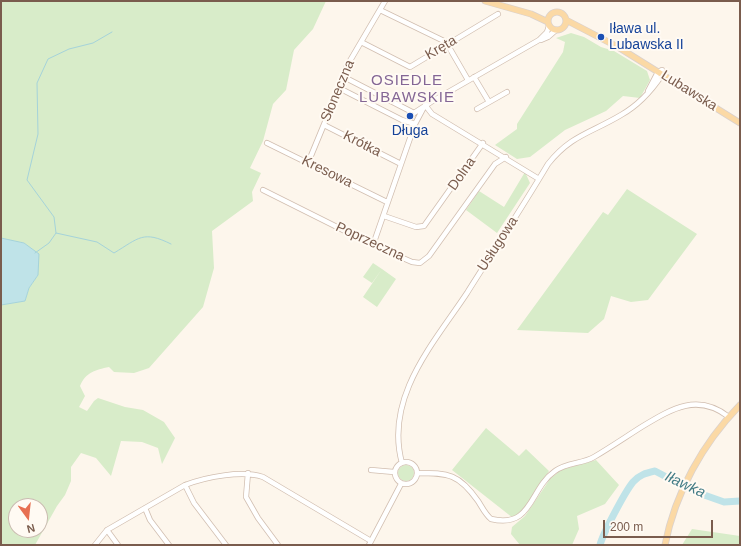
<!DOCTYPE html>
<meta charset="utf-8">
<style>
body{margin:0}
#map{position:relative;width:741px;height:546px;overflow:hidden;background:#fdf6ec;font-family:Helvetica,sans-serif}
canvas{display:block}
.frame{position:absolute;inset:0;border:2px solid #7a5c4d;pointer-events:none}
.north{position:absolute;left:8px;top:498px;width:40px;height:40px;box-sizing:border-box;background:#fffaf3;border:1px solid #cabbb1;border-radius:50%;rotate:165deg;font-size:11px;font-weight:700;line-height:16px;text-align:center;color:#7a5c4d}
.north::after{content:'';display:block;margin:auto;width:14px;height:18px;background:#e76f51;clip-path:polygon(50% 0,100% 100%,50% 72%,0 100%)}
.scale{position:absolute;left:603px;top:520px;width:110px;height:18px;box-sizing:border-box;border:2px solid #7a5c4d;border-top:0;padding-left:5px;font-size:12px;line-height:14px;white-space:nowrap;color:#7a5c4d;-webkit-text-stroke:3px #fffaf3;paint-order:stroke}
</style>
<div id="map">
<canvas width="741" height="546"></canvas>
<div class="frame"></div>
<div class="north">N</div>
<div class="scale">200 m</div>
</div>
<script>
const context = document.querySelector('canvas').getContext('2d');
context.lineJoin = 'round';
function paint(path, color) {
  context.fillStyle = color;
  context.fill(path, 'evenodd');
}
function stroke(path, color, width, dash) {
  context.strokeStyle = color;
  context.lineWidth = width;
  context.lineCap = dash ? 'butt' : 'round';
  context.setLineDash(dash || []);
  context.stroke(path);
}
function label(font, color, halo, rows, align = 'center') {
  context.font = font + ' Helvetica,sans-serif';
  context.lineWidth = 4;
  context.setLineDash([]);
  context.textBaseline = 'middle';
  context.strokeStyle = halo;
  context.fillStyle = color;
  for (const [text, x, y, turn = 0] of rows) {
    context.save();
    context.translate(x, y);
    context.rotate((+turn || 0) * Math.PI / 180);
    context.textAlign = isNaN(turn) ? turn : align;
    if (halo) context.strokeText(text, 0, 0);
    context.fillText(text, 0, 0);
    context.restore();
  }
}
paint(new Path2D(`
 M1,1H326L313,29L294,50L286,90L273,104L263,141L250,168L261,173L252,192L253,201L212,231L214,268L203,307L149,368L134,373L114,372L109,367C95,370 86,372 80,386L85,396L79,407L87,411L94,401L98,398L125,407L143,410L164,422L175,438L162,464L158,448L142,442L121,441L111,476L96,458L81,453L71,467V481L65,495L57,506L35,545H1V305L25,301L29,288L38,275V254L24,243L1,239ZM16,506H40V530H16Z
 M571,33L584,37L601,47L614,51L647,71L650,80L640,98L623,96L606,111L565,130L530,157L517,159L495,145L517,129V124L563,52L565,42L556,38Z
 M525,172L530,183L497,233L466,210L479,191L504,207Z
 M627,189L697,234L648,300L631,302L611,296L604,319L588,333L517,330L603,212L608,215Z
 M373,263L382,269L372,283L363,277Z
 M382,269L396,279L377,307L363,297Z
 M486,428L519,456L526,449L549,471L522,512L513,518L452,470Z
 M596,460L619,485L605,504L577,516L579,529L572,545H520L511,534L512,527L525,516L550,479L561,470Z
 M398 473a8 8 0 1 1 16 0a8 8 0 1 1-16 0Z
 M692,529L740,536V545H682Z`), '#d8ecc9');
const water = new Path2D(`
 M1,238L24,243L39,254L38,275L29,288L25,301L1,305Z`);
paint(water, '#bfe3e8');
stroke(water, '#a5d3da', 1);
stroke(new Path2D(`
 M56,233L54,217L27,180L38,134L37,83L48,59L69,49L93,43L112,32
 M35,253L49,243L56,233L97,242L114,253C139,238 143,230 171,244`), '#a5d3da', 1);
stroke(new Path2D(`
 M600,545C603,533 625,492 633,482C639,475 646,473 655,471L693,491L724,502L740,501`), '#bfe3e8', 7);
const minor = new Path2D(`
 M380,10L446,42L468,80
 M541,40L548,37L556,30
 M361,42L410,67L498,14
 M342,76L414,113
 M474,77L489,102
 M339,88L402,120L415,124
 M425,105L432,114L539,179
 M477,109L507,92
 M408,121L414,113L431,102L539,40L547,32L549,26
 M324,125L401,164
 M267,143L387,202
 M308,163L339,88L344,71L385,1
 M263,190L373,245L412,262L420,263L429,256L495,164L506,157
 M384,216L416,227L424,226L483,143
 M373,245L415,124L424,107
 M395 473a11 11 0 1 1 22 0a11 11 0 1 1-22 0Z
 M402,463C384,397 434,343 467,293C494,250 522,208 548,164C571,135 591,133 621,115C637,106 652,90 662,75V70L658,72L648,91
 M371,470L394,472
 M248,473L246,497L258,518L278,545
 M417,473C449,473 459,474 478,501C482,507 485,514 491,519C533,529 529,489 555,471C567,462 582,464 594,457C611,447 627,436 643,426C673,408 698,393 729,417
 M185,485L194,503L226,545
 M145,508L150,520L169,545
 M107,530L118,545
 M95,545L107,530L185,485C206,477 242,470 263,477L371,541
 M369,545L401,484`);
const major = new Path2D(`
 M485,1L531,14L548,22
 M548 21a9 9 0 1 1 18 0a9 9 0 1 1-18 0Z
 M566,20L618,47L740,123
 M665,545C675,493 703,443 740,405`);
stroke(minor, '#d1beb0', 6);
stroke(major, '#dad1cd', 7);
stroke(minor, '#fff', 4.5);
stroke(major, '#fbd9a5', 5.5);
for (const [x, y, r, color] of [
 [601,37,4,"#1a4fb4"],
 [410,116,4,"#1a4fb4"]
]) {
  const dot = new Path2D();
  dot.arc(x, y, r, 0, 2 * Math.PI);
  context.fillStyle = color;
  context.fill(dot);
  stroke(dot, '#fffaf3', 1.5);
}
label('14px', '#164399', '#fffaf3', [
 ["Iława ul.",609,29],
 ["Lubawska II",609,45],
 ["Długa",410,131,"center"]
], 'left');
label('14px', '#7a5c4d', '#fffaf3', [
 ["Kręta",441,48,-30],
 ["Słoneczna",338,91,-67],
 ["Lubawska",689,91,32],
 ["Krótka",362,144,27],
 ["Kresowa",327,172,26],
 ["Dolna",462,174,-55],
 ["Poprzeczna",370,242,25],
 ["Usługowa",498,244,-57]
]);
context.letterSpacing = '1px';
label('15px', '#846695', '#fffaf3', [
 ["OSIEDLE",407,81],
 ["LUBAWSKIE",407,98]
]);
context.letterSpacing = '0px';
label('italic 15px', '#437c86', '#fffaf3', [
 ["Iławka",685,485,25]
]);
</script>
